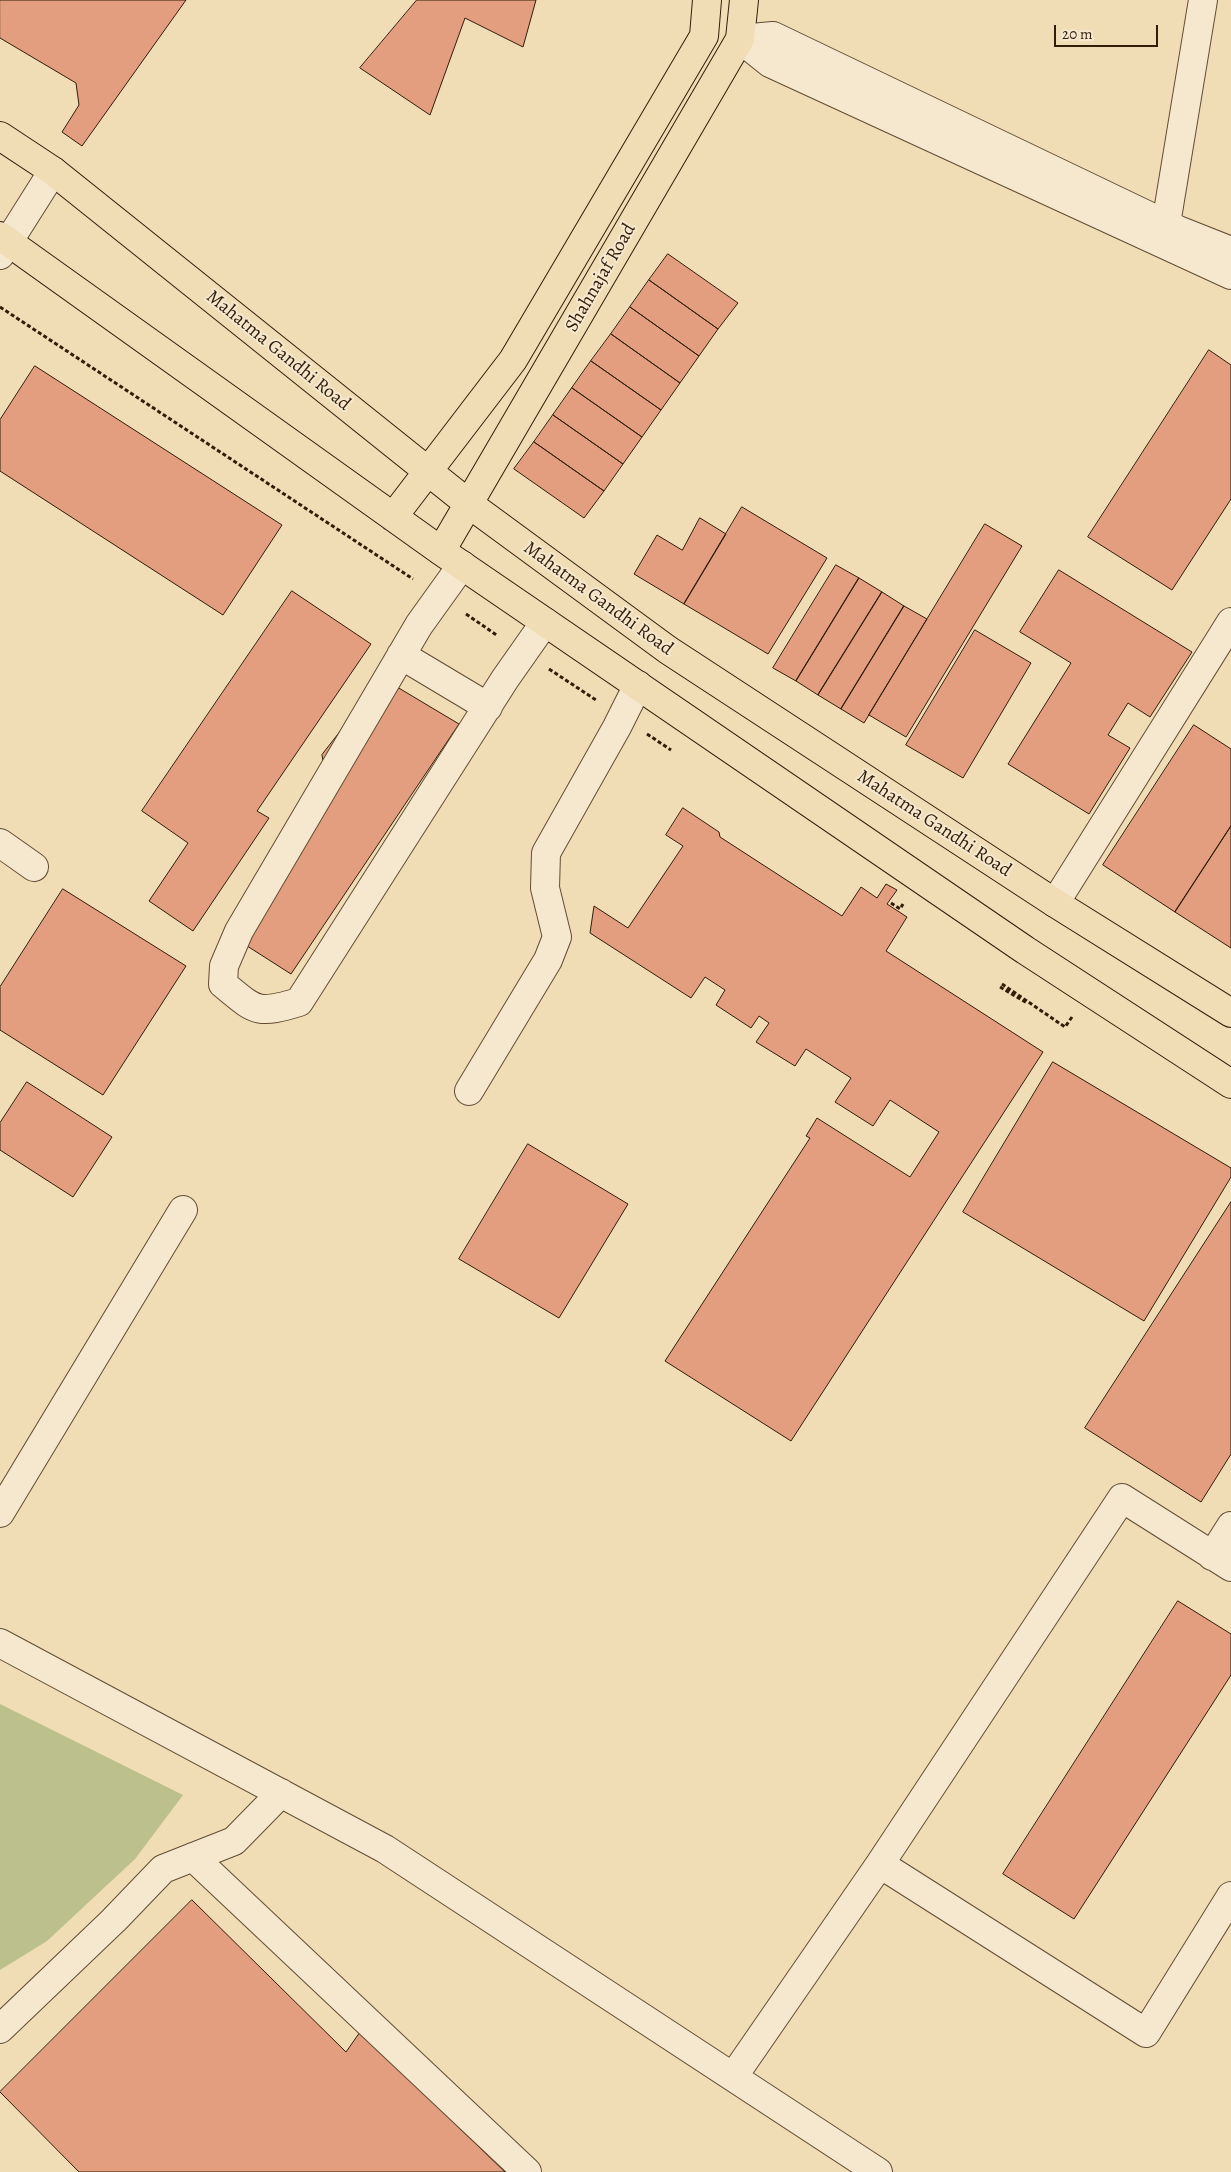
<!DOCTYPE html>
<style>
body{margin:0}
#map{position:relative;width:1231px;height:2172px;overflow:hidden;background:#f0dcb5;font-family:Alegreya,serif}
canvas{display:block}
.scale{position:absolute;left:1054px;top:25px;width:104px;height:22px;box-sizing:border-box;border:2px solid #321d09;border-top:0;padding-left:6px;font-size:15px;line-height:18px;white-space:nowrap;color:#321d09;-webkit-text-stroke:4px #f5e8cf;paint-order:stroke}
</style>
<div id="map">
<canvas width="1231" height="2172"></canvas>
<div class="scale">20 m</div>
</div>
<script>
const context = document.querySelector('canvas').getContext('2d');
context.lineJoin = 'round';
function paint(path, color) {
  context.fillStyle = color;
  context.fill(path, 'evenodd');
}
function stroke(path, color, width, dash) {
  context.strokeStyle = color;
  context.lineWidth = width;
  context.lineCap = dash ? 'butt' : 'round';
  context.setLineDash(dash || []);
  context.stroke(path);
}
function label(font, color, halo, rows, align = 'center') {
  context.font = font + ' Alegreya,serif';
  context.lineWidth = 4;
  context.setLineDash([]);
  context.textBaseline = 'middle';
  context.strokeStyle = halo;
  context.fillStyle = color;
  for (const [text, x, y, turn = 0] of rows) {
    context.save();
    context.translate(x, y);
    context.rotate((+turn || 0) * Math.PI / 180);
    context.textAlign = isNaN(turn) ? turn : align;
    if (halo) context.strokeText(text, 0, 0);
    context.fillText(text, 0, 0);
    context.restore();
  }
}
paint(new Path2D(`
 M0,1704L183,1795L135,1859L47,1941L0,1970Z`), '#bbc08d');
const building = new Path2D(`
 M0,0H186L82,146L62,132L79,105L76,83L0,38Z
 M417,0H536L523,47L465,18L430,115L360,68Z
 M668,254L738,303L718,329L649,280Z
 M649,280L718,329L699,356L630,307Z
 M630,307L699,356L680,383L611,334Z
 M611,334L680,383L661,410L591,361Z
 M1209,350L1231,365V499L1172,590L1088,537Z
 M591,361L661,410L642,437L572,388Z
 M35,366L282,525L223,615L0,471V420Z
 M572,388L642,437L623,464L553,415Z
 M553,415L623,464L604,491L534,442Z
 M534,442L604,491L584,518L514,469Z
 M742,507L827,558L768,654L684,604Z
 M700,518L726,534L684,604L634,574L657,535L682,550Z
 M985,524L1022,546L906,737L869,715Z
 M836,565L859,578L796,681L773,668Z
 M1059,570L1192,652L1150,717L1128,703L1108,735L1130,748L1089,814L1008,764L1071,663L1020,632Z
 M859,578L882,592L818,695L796,681Z
 M292,591L371,644L257,811L269,818L193,931L149,901L188,843L142,811Z
 M882,592L904,606L841,709L818,695Z
 M904,606L927,619L864,723L841,709Z
 M975,630L1031,663L963,778L906,745Z
 M382,678L459,724L291,974L244,944L329,796L322,755Z
 M1194,725L1231,749V826L1175,912L1103,865Z
 M683,808L719,832L720,837L842,916L861,887L877,898L886,884L897,890L887,904L907,917L886,951L1043,1052L791,1441L665,1361L810,1138L806,1136L817,1118L910,1177L939,1132L890,1100L873,1126L835,1102L851,1078L806,1049L795,1066L756,1042L769,1023L759,1016L751,1028L716,1005L725,990L705,977L691,998L590,933L594,906L628,928L683,846L666,835Z
 M1231,826V948L1175,912Z
 M63,889L186,966L103,1095L0,1030V987Z
 M1053,1062L1231,1168V1177L1144,1321L963,1212Z
 M27,1082L112,1137L73,1197L0,1150V1123Z
 M528,1144L628,1204L559,1318L459,1259Z
 M1231,1202V1454L1201,1502L1085,1428Z
 M1178,1601L1231,1634V1675L1074,1919L1003,1874Z
 M192,1900L346,2052L360,2032L505,2172H79L0,2092Z`);
paint(building, '#e39e7f');
stroke(building, '#321d09', 1);
const minor = new Path2D(`
 M1166,224L1203,0
 M1231,251L1178,230L773,36L740,39L770,63L1231,275
 M0,255L53,171
 M462,565L419,625L239,931L224,966L223,984C256,1011 256,1015 299,1002L505,679L545,622
 M401,655L488,707
 M0,843L34,867
 M1055,903L1231,622
 M469,1091L548,960L557,937L545,888L546,853L617,727L638,685
 M0,1513L183,1210
 M1212,1556L1231,1526
 M0,1643L385,1849L878,2172
 M193,1857L527,2172
 M880,1864L1146,2033L1231,1896
 M0,2029L114,1920L163,1869L234,1841L281,1793
 M733,2077L880,1864L1122,1498L1231,1567`);
const major = new Path2D(`
 M0,136L53,171L469,504L668,650L1055,903L1231,1013
 M0,236L441,551L1025,950L1231,1084
 M393,517L513,360L704,36L707,0
 M441,551L740,39L744,0`);
stroke(minor, '#624d34', 30);
stroke(major, '#321d09', 30);
stroke(new Path2D(`
 M0,307L413,579
 M466,614L498,636
 M549,669L596,700
 M647,734L671,750
 M891,903L900,909L903,904
 M1002,984L1065,1027L1072,1017
 M1000,987L1027,1003`), '#321d09', 3, [4, 2.5]);
stroke(minor, '#f5e8cf', 28);
stroke(major, '#f0dcb5', 28);
label('19px', '#321d09', '#f5e8cf', [
 ["Shahnajaf Road",601,278,-60],
 ["Mahatma Gandhi Road",278,351,39],
 ["Mahatma Gandhi Road",598,599,36],
 ["Mahatma Gandhi Road",934,824,33]
]);
</script>
